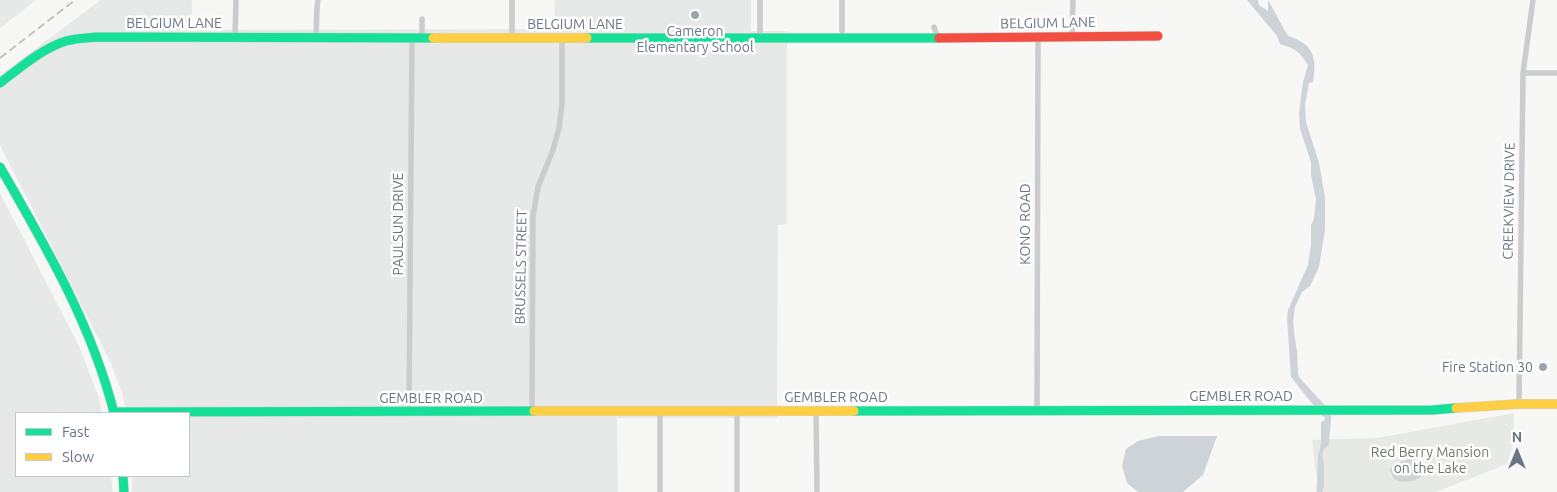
<!DOCTYPE html>
<style>
body{margin:0}
#map{position:relative;width:1557px;height:492px;overflow:hidden;background:#f7f7f6;font-family:Ubuntu,sans-serif}
canvas{display:block}
.legend{position:absolute;left:15px;top:412px;width:175px;height:65px;box-sizing:border-box;background:#fff;border:1px solid #c3c8ce;margin:0;padding:6px 9px;list-style:none;font-size:15px;color:#697684}
.legend li{display:flex;align-items:center;gap:10px;height:25px}
.legend b{width:25px;border:1px solid #c3c8ce}
.north{position:absolute;left:1492px;top:427px;width:50px;height:50px;-webkit-text-stroke:4px #fff;paint-order:stroke;rotate:0deg;font-size:14px;font-weight:700;line-height:20px;text-align:center;color:#697684}
.north::after{content:'';display:block;margin:auto;width:18px;height:22px;background:#697684;clip-path:polygon(50% 0,100% 100%,50% 72%,0 100%)}
</style>
<div id="map">
<canvas width="1557" height="492"></canvas>
<ul class="legend">
<li><b style="height:6px;background:#16e098"></b>Fast</li>
<li><b style="height:6px;background:#ffcf43"></b>Slow</li>
</ul>
<div class="north">N</div>
</div>
<script>
const context = document.querySelector('canvas').getContext('2d');
context.lineJoin = 'round';
function paint(path, color) {
  context.fillStyle = color;
  context.fill(path, 'evenodd');
}
function stroke(path, color, width, dash) {
  context.strokeStyle = color;
  context.lineWidth = width;
  context.lineCap = dash ? 'butt' : 'round';
  context.setLineDash(dash || []);
  context.stroke(path);
}
function label(font, color, halo, rows, align = 'center') {
  context.font = font + ' Ubuntu,sans-serif';
  context.lineWidth = 5;
  context.setLineDash([]);
  context.textBaseline = 'middle';
  context.strokeStyle = halo;
  context.fillStyle = color;
  for (const [text, x, y, turn = 0] of rows) {
    context.save();
    context.translate(x, y);
    context.rotate((+turn || 0) * Math.PI / 180);
    context.textAlign = isNaN(turn) ? turn : align;
    if (halo) context.strokeText(text, 0, 0);
    context.fillText(text, 0, 0);
    context.restore();
  }
}
paint(new Path2D(`
 M0,0H36L0,28Z
 M101,0H192L191,30L554,29L555,0H751V31H787V224L778,225L777,418H617L618,492H132V476H189V413H126L123,396L111,363L0,145V75Z
 M0,193L79,346L99,398L102,413H16V476H111L113,492H0Z`), '#e7e8e8');
paint(new Path2D(`
 M1514,413L1512,448L1507,464L1436,492H1316L1317,480L1312,440L1377,438Z`), '#e6e9e4');
paint(new Path2D(`
 M1247,0H1258L1259,5L1268,11V0L1288,36C1314,44 1317,58 1313,82L1309,83L1305,105L1306,122L1319,163L1325,197V230L1319,267L1310,286L1302,292L1295,307L1293,322L1296,347L1297,350L1298,373L1299,377L1331,412C1332,420 1329,434 1329,444L1324,449L1322,456L1324,463V486L1322,492H1317L1318,457L1321,443V422L1325,420V417L1322,416L1291,377L1287,318L1288,310L1308,265L1311,244V225L1314,219L1316,199L1311,175V162L1300,129L1299,113L1303,82L1308,65C1299,51 1296,49 1280,44L1277,36Z
 M1159,436H1217L1203,475L1183,492H1138L1127,483L1122,466L1126,449L1138,441Z
 M1411,459L1417,462L1421,477C1412,482 1403,484 1394,479L1390,470C1396,462 1402,461 1411,459Z`), '#ced3d7');
const fast = new Path2D(`
 M587,38H939
 M0,83C20,68 41,49 66,41C76,38 87,38 97,37L433,38
 M0,167C45,245 92,325 114,413
 M854,411L1433,410L1456,408
 M114,412L534,411
 M123,476L124,492`);
const slow = new Path2D(`
 M433,38H587
 M1456,408L1519,404H1557
 M534,411H854`);
const jam = new Path2D(`
 M939,38L1158,36`);
stroke(fast, '#d3d3d4', 10);
stroke(slow, '#d3d3d4', 10);
stroke(jam, '#d3d3d4', 10);
stroke(new Path2D(`
 M512,0V38
 M760,0V39
 M842,0V39
 M934,27L938,38
 M235,37L236,0
 M316,37L317,7L318,0
 M422,37V19
 M1072,37L1073,0
 M1523,73H1557
 M1519,404L1523,73L1533,0
 M1037,410L1038,38
 M409,411L412,37
 M532,411L533,216L538,187L553,150L559,128L562,104V38
 M737,411V492
 M816,411L817,492
 M660,492V411`), '#cbcccd', 5.5);
stroke(fast, '#16e098', 9);
stroke(slow, '#ffcf43', 9);
stroke(jam, '#f24e42', 9);
stroke(new Path2D(`
 M0,58L75,0`), '#c2c3c4', 2, [8, 4]);
for (const [x, y, r, color] of [
 [695,15,5,"#9ba3ac"],
 [1543,367,5,"#9ba3ac"]
]) {
  const dot = new Path2D();
  dot.arc(x, y, r, 0, 2 * Math.PI);
  context.fillStyle = color;
  context.fill(dot);
  stroke(dot, '#fff', 2);
}
label('14px', '#697684', '#fff', [
 ["BELGIUM LANE",174,23],
 ["BELGIUM LANE",1048,23,-1],
 ["BELGIUM LANE",575,24],
 ["CREEKVIEW DRIVE",1509,201,-89],
 ["PAULSUN DRIVE",398,224,-90],
 ["KONO ROAD",1025,224,-90],
 ["BRUSSELS STREET",521,267,-89],
 ["GEMBLER ROAD",1241,396],
 ["GEMBLER ROAD",836,397],
 ["GEMBLER ROAD",431,398]
]);
label('14px', '#697684', '#fff', [
 ["Cameron",695,31],
 ["Elementary School",695,47],
 ["Fire Station 30",1533,367,"right"]
]);
label('14px', '#6a7b67', '#fff', [
 ["Red Berry Mansion",1430,452],
 ["on the Lake",1430,468]
]);
</script>
